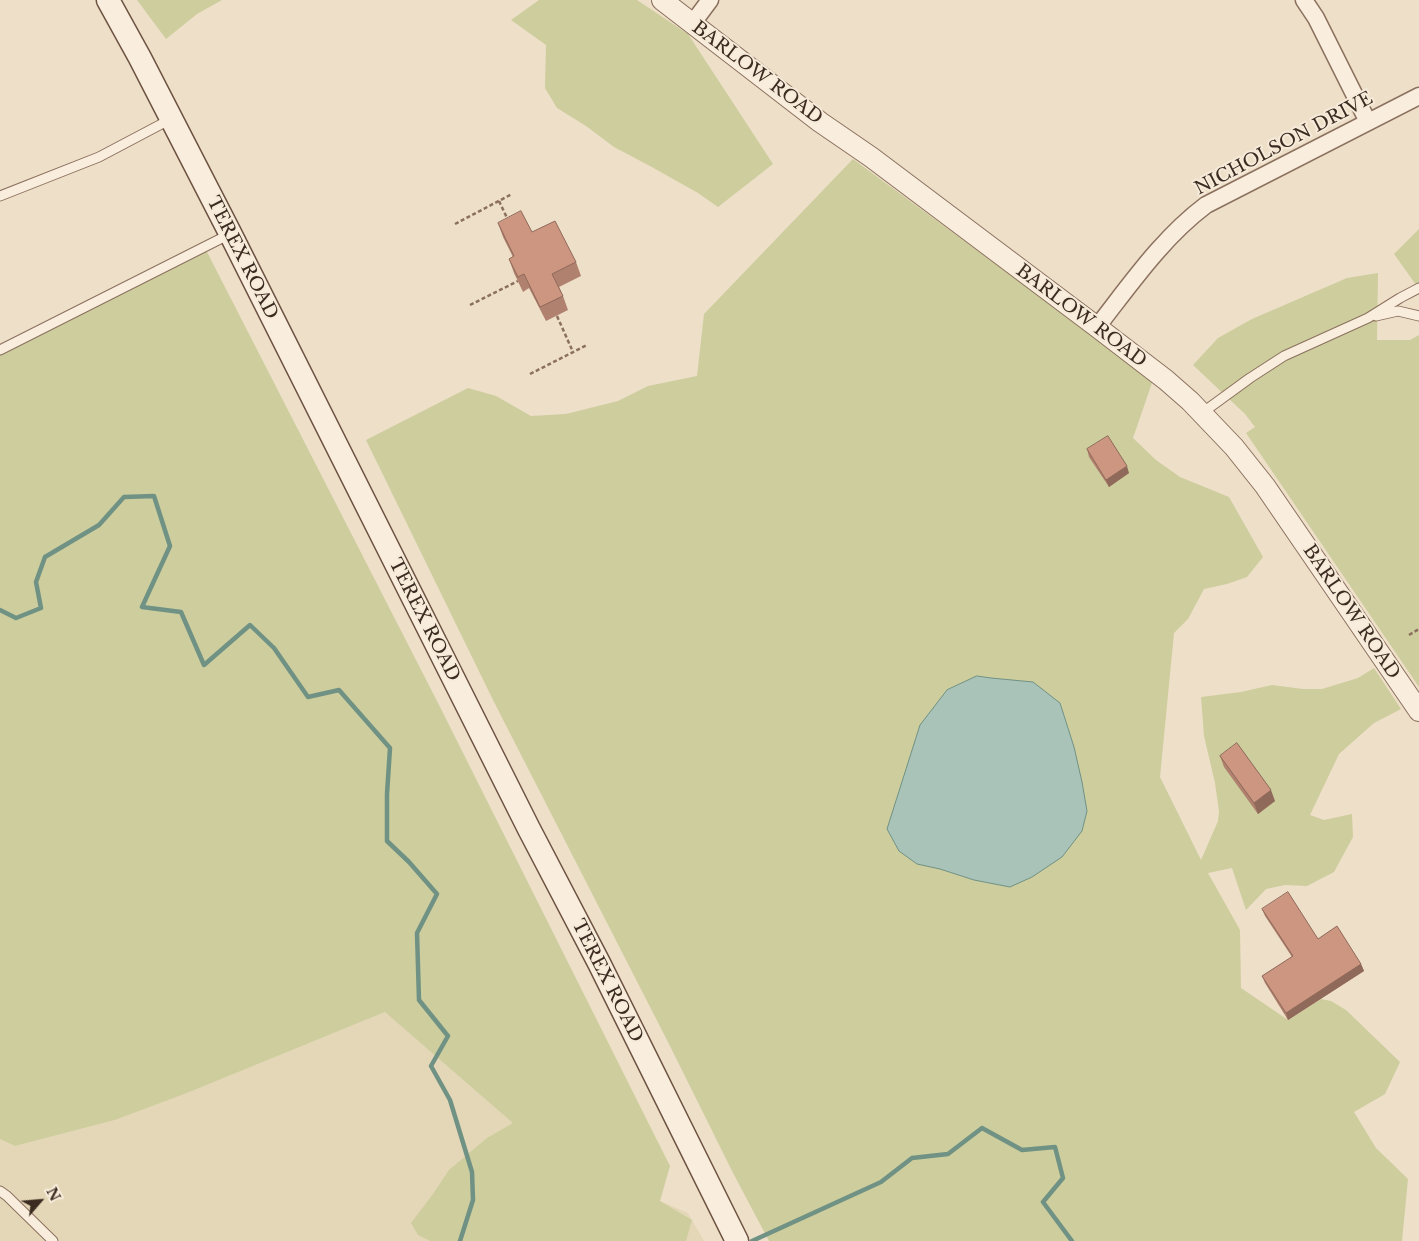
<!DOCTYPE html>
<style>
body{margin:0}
#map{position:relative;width:1419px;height:1241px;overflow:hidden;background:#eedfc9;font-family:"Libre Baskerville",serif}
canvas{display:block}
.north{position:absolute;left:15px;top:1176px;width:50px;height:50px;-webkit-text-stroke:4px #f6ead9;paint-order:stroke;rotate:63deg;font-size:14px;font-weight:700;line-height:20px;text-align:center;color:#3c2b21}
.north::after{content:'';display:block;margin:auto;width:18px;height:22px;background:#3c2b21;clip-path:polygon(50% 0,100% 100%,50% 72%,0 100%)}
</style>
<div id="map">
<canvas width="1419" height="1241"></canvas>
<div class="north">N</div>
</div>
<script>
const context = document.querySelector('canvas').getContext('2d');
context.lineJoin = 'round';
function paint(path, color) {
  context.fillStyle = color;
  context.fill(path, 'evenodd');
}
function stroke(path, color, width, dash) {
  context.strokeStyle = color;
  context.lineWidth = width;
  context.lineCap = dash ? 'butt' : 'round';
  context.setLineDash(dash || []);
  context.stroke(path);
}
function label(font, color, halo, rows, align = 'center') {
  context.font = font + ' "Libre Baskerville",serif';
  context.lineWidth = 4;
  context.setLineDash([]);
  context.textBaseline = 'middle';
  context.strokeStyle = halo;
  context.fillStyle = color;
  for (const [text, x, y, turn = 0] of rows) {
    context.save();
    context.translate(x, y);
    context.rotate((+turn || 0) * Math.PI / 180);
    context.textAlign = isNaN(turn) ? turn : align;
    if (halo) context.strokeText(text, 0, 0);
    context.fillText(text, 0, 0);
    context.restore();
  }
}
paint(new Path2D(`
 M385,1012L660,1201L688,1213L704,1241H0V1139L15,1146L115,1120L187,1093Z`), '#e4d7b7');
paint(new Path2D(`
 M137,0H222L197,14L166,39Z
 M539,0H637L688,34L773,164L718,207L698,193L650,166L614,147L586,126L557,108L545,88L546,45L511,20Z
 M853,159L1153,380L1133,438L1156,460L1180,477L1229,497L1263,557L1247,577L1227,584L1204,589L1188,619L1174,633L1160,777L1201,860L1218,821L1219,811L1215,783L1204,736L1201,697L1241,692L1272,685L1303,689H1322L1358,678L1374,668L1401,709L1374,723L1339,754L1310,815L1324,820L1352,814L1353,837L1334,872L1307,886L1285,885L1266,889L1246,910L1232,868L1208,873L1240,930L1241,988L1288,1020L1321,999L1331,1001L1346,1010L1400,1062L1385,1094L1354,1112L1376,1148L1408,1179L1402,1241H769L732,1171L670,1046L494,702L366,440L468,388L496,396L531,416L566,414L618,401L648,386L697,376L704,314Z
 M1419,229V289L1394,254Z
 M206,250L437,701L670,1166L660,1201L692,1220L686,1241H430L418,1235L411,1223L433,1194L449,1170L487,1138L513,1123L385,1012L187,1093L115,1120L15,1146L0,1139V353Z
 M1378,273L1377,340H1410L1419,335V687L1246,433L1255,427L1245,414L1193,365L1218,338L1252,319L1347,278Z`), '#cdcd9d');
const water = new Path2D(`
 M977,676L991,678L1033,682L1060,703L1074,747L1082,782L1087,811L1082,831L1062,857L1032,877L1010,887L974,880L940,869L917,864L899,851L887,829L920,725L947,690Z`);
paint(water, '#aac3b9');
stroke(water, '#709285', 1);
stroke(new Path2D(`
 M0,610L16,618L41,608L36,582L45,557L99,525L124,497L154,496L170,546L142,607L181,612L204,665L250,625L274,648L308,697L339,690L390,748L387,794V841L409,862L437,894L417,933L419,1000L448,1036L431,1066L450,1100L472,1172L473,1200L460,1241
 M752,1241L881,1182L912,1158L948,1154L982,1128L1022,1150L1055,1147L1063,1178L1043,1202L1072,1241`), '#709285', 4.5);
const service = new Path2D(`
 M0,196L99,157L171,119
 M1376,316L1398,311L1419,316
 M0,350L230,234
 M1202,413L1250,378L1284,356L1368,318L1400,298L1419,288
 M0,1191L7,1196L53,1241`);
const minor = new Path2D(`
 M1304,0L1316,18L1368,122
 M692,24L710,0
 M1097,327C1130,285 1162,238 1206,205L1419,96`);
const tertiary = new Path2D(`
 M662,0L820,122L871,157L1097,327L1166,380L1190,401L1234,447L1265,486L1419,711`);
const secondary = new Path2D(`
 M108,0L140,58L230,233L529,829L599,963L737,1241`);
stroke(service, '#8b705e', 11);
stroke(minor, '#8b705e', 19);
stroke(tertiary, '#8b705e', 22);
stroke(secondary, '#6d5241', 25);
stroke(new Path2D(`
 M499,201L508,220
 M455,224L512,194
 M470,305L518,281
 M557,316L573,352
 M530,374L587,345
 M1409,635L1419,629`), '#8b705e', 2.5, [4, 2.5]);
stroke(service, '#f9eddd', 9);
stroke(minor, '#f9eddd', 16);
stroke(tertiary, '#f9eddd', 20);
stroke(secondary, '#f9eddd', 22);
paint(new Path2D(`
 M498,223L532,232L576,262L581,276L559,287L563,296L568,310L546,321L529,288L523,292L514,273L509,259L513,257L503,237Z
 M1087,449L1129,473L1109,487L1089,457Z
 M1220,756L1275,801L1258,814L1224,767Z
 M1262,909L1318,939L1361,964L1364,971L1288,1020L1265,983L1262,976L1292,957L1265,916Z`), '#af816e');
paint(new Path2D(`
 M1127,466L1129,473L1109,487L1106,480Z
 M1271,790L1275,801L1258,814L1254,803Z
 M1361,964L1364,971L1288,1020L1286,1013Z`), '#8f695a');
const building = new Path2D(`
 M521,211L532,232L555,221L576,262L552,274L563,296L540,307L524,274L518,277L509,259L514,256L498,223Z
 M1108,436L1127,466L1106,480L1087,449Z
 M1237,743L1271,790L1254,803L1220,756Z
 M1288,892L1318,939L1337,926L1361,964L1286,1013L1262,976L1293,956L1262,909Z`);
paint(building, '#cc9680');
stroke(building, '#8f695a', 1);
label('18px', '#3c2b21', '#f6ead9', [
 ["BARLOW ROAD",757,73,37],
 ["NICHOLSON DRIVE",1284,144,-28],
 ["TEREX ROAD",242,258,63],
 ["BARLOW ROAD",1081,316,37],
 ["BARLOW ROAD",1351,612,56],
 ["TEREX ROAD",424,620,63],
 ["TEREX ROAD",607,981,63]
]);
</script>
